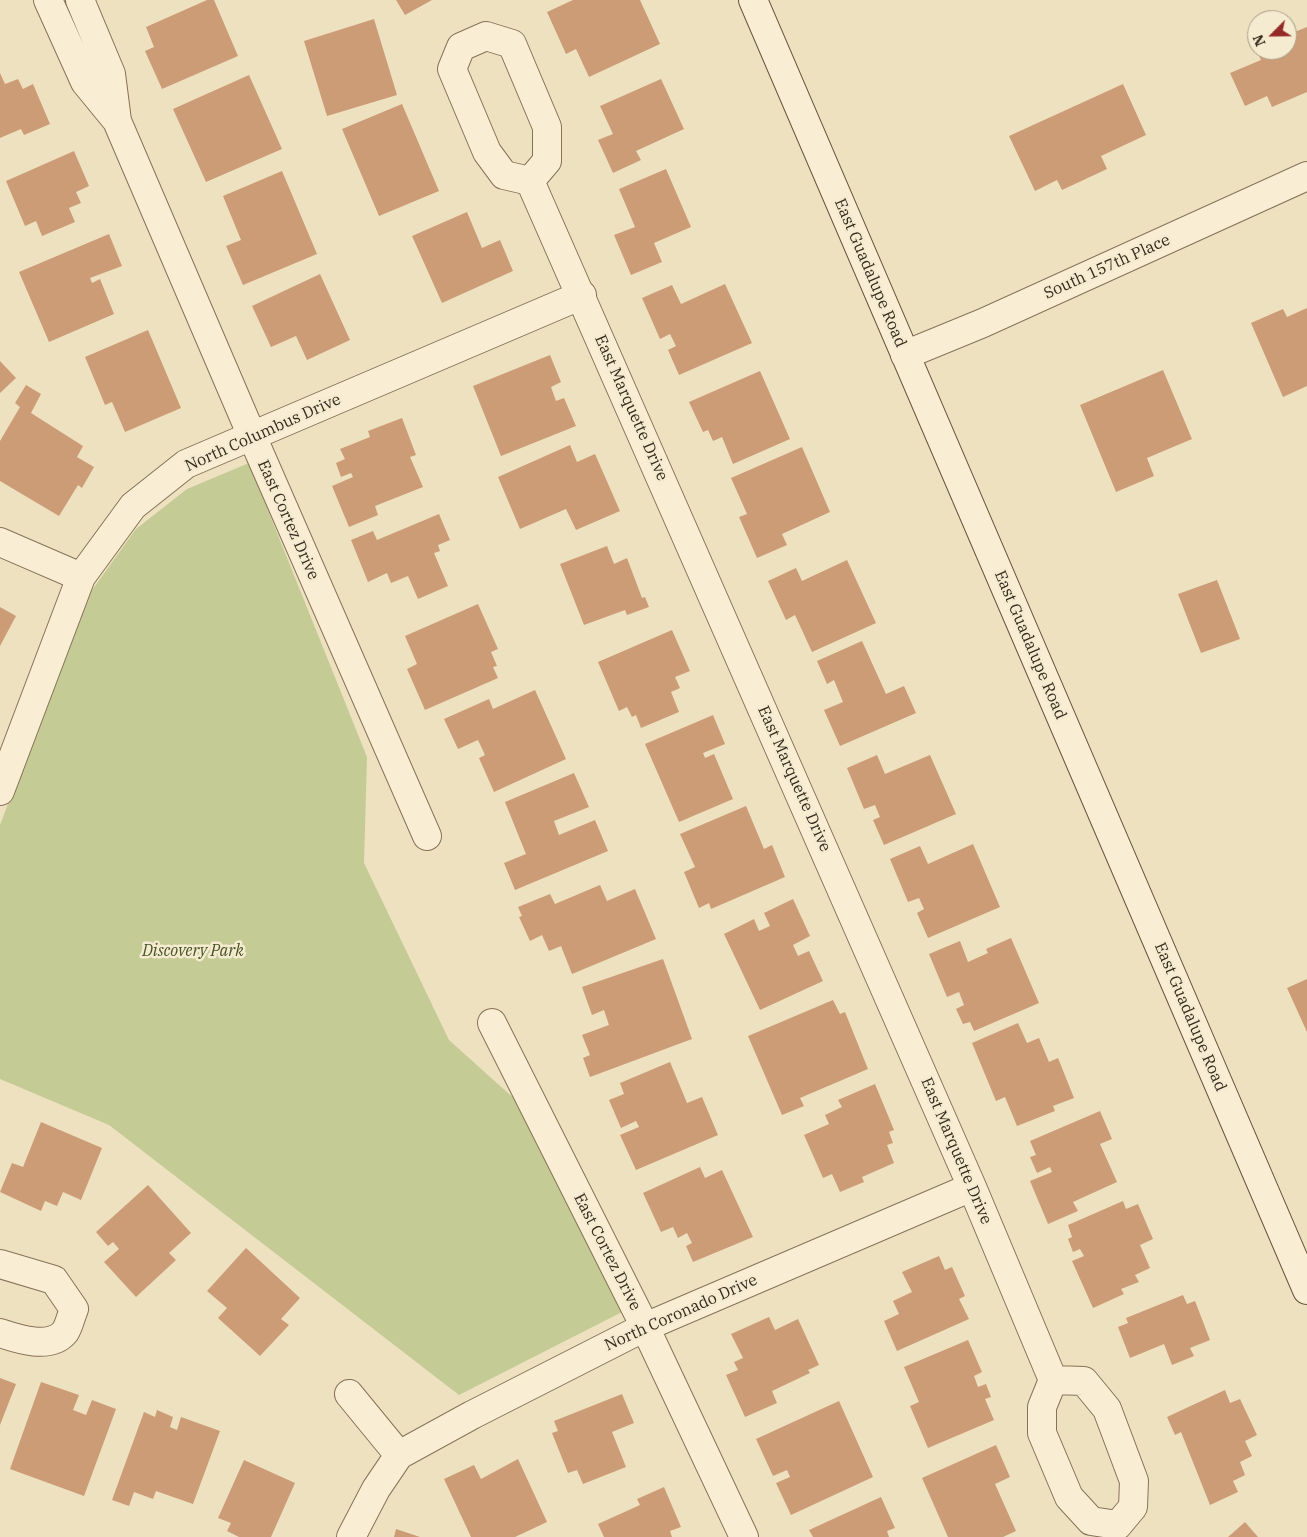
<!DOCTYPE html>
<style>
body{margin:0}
#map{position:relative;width:1307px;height:1537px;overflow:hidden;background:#eee1c0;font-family:"IBM Plex Serif",serif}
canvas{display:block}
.north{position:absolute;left:1247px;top:10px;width:50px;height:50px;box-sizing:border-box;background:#f5ebd0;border:1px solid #a99e88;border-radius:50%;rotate:247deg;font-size:14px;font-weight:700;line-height:20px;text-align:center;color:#362a1d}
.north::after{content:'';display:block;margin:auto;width:18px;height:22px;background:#952b29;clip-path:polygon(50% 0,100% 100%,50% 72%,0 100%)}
</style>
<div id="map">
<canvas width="1307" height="1537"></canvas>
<div class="north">N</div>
</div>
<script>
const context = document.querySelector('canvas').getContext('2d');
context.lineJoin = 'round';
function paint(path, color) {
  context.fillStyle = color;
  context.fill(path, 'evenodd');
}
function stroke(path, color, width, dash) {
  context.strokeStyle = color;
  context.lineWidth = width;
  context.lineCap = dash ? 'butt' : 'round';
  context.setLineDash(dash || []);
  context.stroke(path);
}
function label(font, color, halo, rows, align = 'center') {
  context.font = font + ' "IBM Plex Serif",serif';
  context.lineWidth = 5;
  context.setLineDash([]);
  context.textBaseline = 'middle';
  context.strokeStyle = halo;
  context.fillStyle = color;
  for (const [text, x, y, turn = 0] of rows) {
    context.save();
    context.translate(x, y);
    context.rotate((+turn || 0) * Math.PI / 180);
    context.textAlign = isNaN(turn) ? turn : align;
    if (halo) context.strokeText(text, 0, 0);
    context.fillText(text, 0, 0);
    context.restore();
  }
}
paint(new Path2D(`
 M249,463L367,757L364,863L449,1040L518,1102L624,1311L459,1395L109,1125L0,1079V825L87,597L136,529L187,489Z`), '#c4cb95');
paint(new Path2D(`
 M207,0H214L238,56L162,89L145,51L154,47L146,27Z
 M396,0H432L405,15Z
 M573,0H640L660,44L589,77L576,49L566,54L547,12Z
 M374,19L397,95L327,116L304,41Z
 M1307,27V92L1272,107L1267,96L1245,106L1230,73L1261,60L1256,50H1287V35Z
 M0,73L5,84L18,79L23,89L33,84L50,124L24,135L21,129L0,138Z
 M249,75L282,149L206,182L173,109Z
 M661,79L684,129L636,151L641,160L613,173L598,140L613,134L600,106Z
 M1123,84L1146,135L1101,156L1107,169L1062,190L1057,180L1035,191L1009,136Z
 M402,104L439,191L379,216L342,129Z
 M74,151L89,186L76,192L81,203L69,208L75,222L42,236L36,221L25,226L6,181Z
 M666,169L691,227L654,243L662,262L631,275L614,235L635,227L619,189Z
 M282,171L317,254L243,285L226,246L241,240L223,196Z
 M467,212L482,248L500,240L513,271L442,303L412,236Z
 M109,234L122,266L90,278L92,283L100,279L114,314L49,342L19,272Z
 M320,274L350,340L307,360L296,336L271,347L252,306Z
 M725,284L752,343L679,375L668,350L676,346L670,334L660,339L642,298L672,285L681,304Z
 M1307,308V386L1283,397L1251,323L1283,309L1287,317Z
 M148,330L181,408L125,432L112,402L105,405L85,357Z
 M550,355L561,382L551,387L556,401L564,398L576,426L501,456L473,386Z
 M0,361L16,378L0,393Z
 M1163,370L1192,439L1147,458L1154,476L1116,492L1080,405Z
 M760,371L790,439L733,464L722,437L713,441L708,430L703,432L689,402Z
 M26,385L41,394L31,413L83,446L77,457L94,467L82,488L78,485L59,516L0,481V441L20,407L15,403Z
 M402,418L416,455L410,457L423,487L375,506L378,515L349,527L332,486L353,477L351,473L341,477L336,463L345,459L340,449L370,437L368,431Z
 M570,445L577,462L595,454L620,511L576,530L566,509L520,529L498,477Z
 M802,447L830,512L782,534L787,545L757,558L739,517L747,514L731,478Z
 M439,514L450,540L438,545L440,551L434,553L448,586L418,599L408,576L391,583L387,573L368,582L351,540L373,531L377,540Z
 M607,546L614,564L627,558L642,598L645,597L649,607L627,615L625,610L584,625L560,564Z
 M847,560L876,623L812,652L795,615L786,620L768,581L796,568L802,581Z
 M1217,580L1240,639L1201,653L1178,594Z
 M478,604L498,649L491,652L497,666L493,667L498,678L425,710L407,669L417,664L405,636Z
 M0,607L16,616L0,646Z
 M672,630L690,671L675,677L680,688L671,692L679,712L641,728L636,715L632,717L627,707L619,711L598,662Z
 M862,641L886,694L904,686L916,713L840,746L824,710L843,702L834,680L827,684L817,661Z
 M535,690L566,759L494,792L479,758L485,755L478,740L458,749L444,719L489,699L493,709Z
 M713,715L725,744L703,753L705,758L714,754L733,799L679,822L645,744Z
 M877,755L885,774L930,755L956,814L884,845L873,820L880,817L875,805L864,809L847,768Z
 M574,773L589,807L554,821L559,835L595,820L608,851L515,890L504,863L526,854L505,802Z
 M746,806L764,849L772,845L785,877L711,909L709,903L699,908L684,872L695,867L680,834Z
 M973,844L1000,907L928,938L917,913L924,909L919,898L908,902L890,859L920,846L928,864Z
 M600,885L607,901L635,889L656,939L572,974L561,946L549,951L542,935L530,941L519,917L522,916L518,907L550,894L555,904Z
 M793,899L810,936L793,945L798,956L809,951L823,981L760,1010L724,934L754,919L759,931L770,926L764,913Z
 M1011,938L1039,1003L974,1031L970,1022L963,1024L956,1009L964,1005L959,992L947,997L929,954L960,941L968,962L988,953L986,949Z
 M663,959L692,1039L590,1077L583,1058L590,1055L582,1035L609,1025L604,1010L592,1015L582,987Z
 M1307,979V1032L1287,988Z
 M833,1000L840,1014L845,1012L868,1069L800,1098L804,1106L782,1115L748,1036Z
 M1018,1023L1027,1043L1039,1038L1049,1062L1058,1058L1074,1098L1053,1106L1055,1111L1017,1126L1005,1097L996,1101L972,1043Z
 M670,1062L687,1103L702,1097L718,1135L636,1170L620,1135L639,1127L636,1121L621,1128L609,1100L624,1094L620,1083Z
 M875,1084L894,1130L889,1132L893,1143L887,1145L894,1163L862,1177L864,1182L840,1192L832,1174L823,1178L804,1135L829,1124L825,1115L842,1107L838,1100Z
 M1100,1111L1112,1139L1100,1144L1117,1182L1073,1202L1078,1211L1048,1224L1030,1181L1052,1172L1050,1167L1037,1173L1030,1157L1036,1155L1030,1141Z
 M41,1122L102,1148L81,1200L63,1192L57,1206L45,1201L41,1211L0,1192L12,1163L23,1167Z
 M700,1167L705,1178L722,1170L753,1237L693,1262L686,1246L692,1243L687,1233L678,1238L673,1227L661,1232L643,1193Z
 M148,1185L191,1233L169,1253L176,1260L136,1297L104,1262L119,1249L113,1242L108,1246L96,1232Z
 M1123,1201L1126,1209L1138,1204L1153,1239L1140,1245L1150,1268L1135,1275L1139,1282L1121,1289L1124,1294L1093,1308L1072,1261L1084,1256L1080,1249L1073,1252L1068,1239L1072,1237L1068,1225Z
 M246,1248L300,1298L281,1319L289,1325L260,1356L218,1318L227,1308L207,1291Z
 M939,1256L945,1270L952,1267L965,1296L959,1299L969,1319L897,1351L884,1321L899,1314L893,1301L912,1292L902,1272Z
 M1183,1295L1187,1304L1195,1301L1210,1340L1190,1348L1194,1356L1172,1365L1164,1344L1130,1358L1118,1327L1128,1323L1126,1318Z
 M769,1317L775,1330L798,1319L819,1365L808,1370L810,1373L772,1391L777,1403L745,1417L726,1375L738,1370L734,1362L743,1358L731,1334Z
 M968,1340L982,1372L974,1376L978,1387L986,1384L991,1397L985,1399L994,1420L928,1448L910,1406L919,1402L904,1367Z
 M0,1378L16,1384L0,1425Z
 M41,1382L79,1395L73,1410L86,1415L92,1400L116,1409L84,1496L10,1469Z
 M1225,1390L1230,1403L1240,1399L1257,1435L1245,1441L1252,1456L1240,1462L1245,1475L1233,1481L1238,1492L1210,1505L1181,1432L1175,1435L1167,1417Z
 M622,1394L634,1423L612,1432L626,1467L583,1484L577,1470L568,1473L552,1433L558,1431L554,1421Z
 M839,1401L873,1477L791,1515L776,1483L790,1477L787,1470L773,1476L756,1439Z
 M157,1410L173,1417L170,1427L177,1430L181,1417L220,1431L193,1504L156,1491L153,1499L134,1492L129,1506L112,1500L144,1412L155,1417Z
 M996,1445L1010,1477L995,1484L1016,1531L1003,1537H948L922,1478Z
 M518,1459L547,1522L515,1537H471L444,1479L474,1465L481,1479Z
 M244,1460L295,1483L271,1537H239L227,1531L231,1523L218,1518Z
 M664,1487L681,1527L670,1531L672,1537H604L598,1524L640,1505L637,1499Z
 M881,1497L895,1528L887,1531L889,1537H813L809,1530Z
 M1245,1522L1258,1537H1228Z
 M396,1529L420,1537H394Z`), '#cc9c76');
const street = new Path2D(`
 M48,0L85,82L117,121
 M80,0L111,74L117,121L252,436L427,836
 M486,36L512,44L547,127V161L530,181L504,175L487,152L452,69L461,47Z
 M530,181L972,1187L1053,1380L1042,1407V1433L1069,1497L1091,1521L1118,1525L1133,1507L1134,1481L1107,1409L1084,1381L1053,1380
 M905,355L983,323L1307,176
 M0,542L81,577
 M0,791L81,577L133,506L186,464L582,295
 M492,1023L645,1327L744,1537
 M0,1264L54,1280L74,1309C71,1316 69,1326 65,1332C50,1350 18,1339 0,1333
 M349,1394L399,1455
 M351,1537L376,1489L399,1455L472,1415L645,1327L972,1187`);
const secondary = new Path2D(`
 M753,0L1307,1290`);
stroke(street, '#877258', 30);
stroke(secondary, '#68533c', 30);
stroke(street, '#f9eed4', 28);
stroke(secondary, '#f9eed4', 28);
label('16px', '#362a1d', '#f5ebd0', [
 ["South 157th Place",1107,267,-24],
 ["East Guadalupe Road",870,273,67],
 ["East Marquette Drive",631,408,66],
 ["North Columbus Drive",263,433,-24],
 ["East Cortez Drive",288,520,66],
 ["East Guadalupe Road",1030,645,67],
 ["East Marquette Drive",794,779,66],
 ["East Guadalupe Road",1190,1017,67],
 ["East Marquette Drive",956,1151,67],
 ["East Cortez Drive",607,1252,63],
 ["North Coronado Drive",681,1313,-24]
]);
label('italic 16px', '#455323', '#f5ebd0', [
 ["Discovery Park",193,951]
]);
</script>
